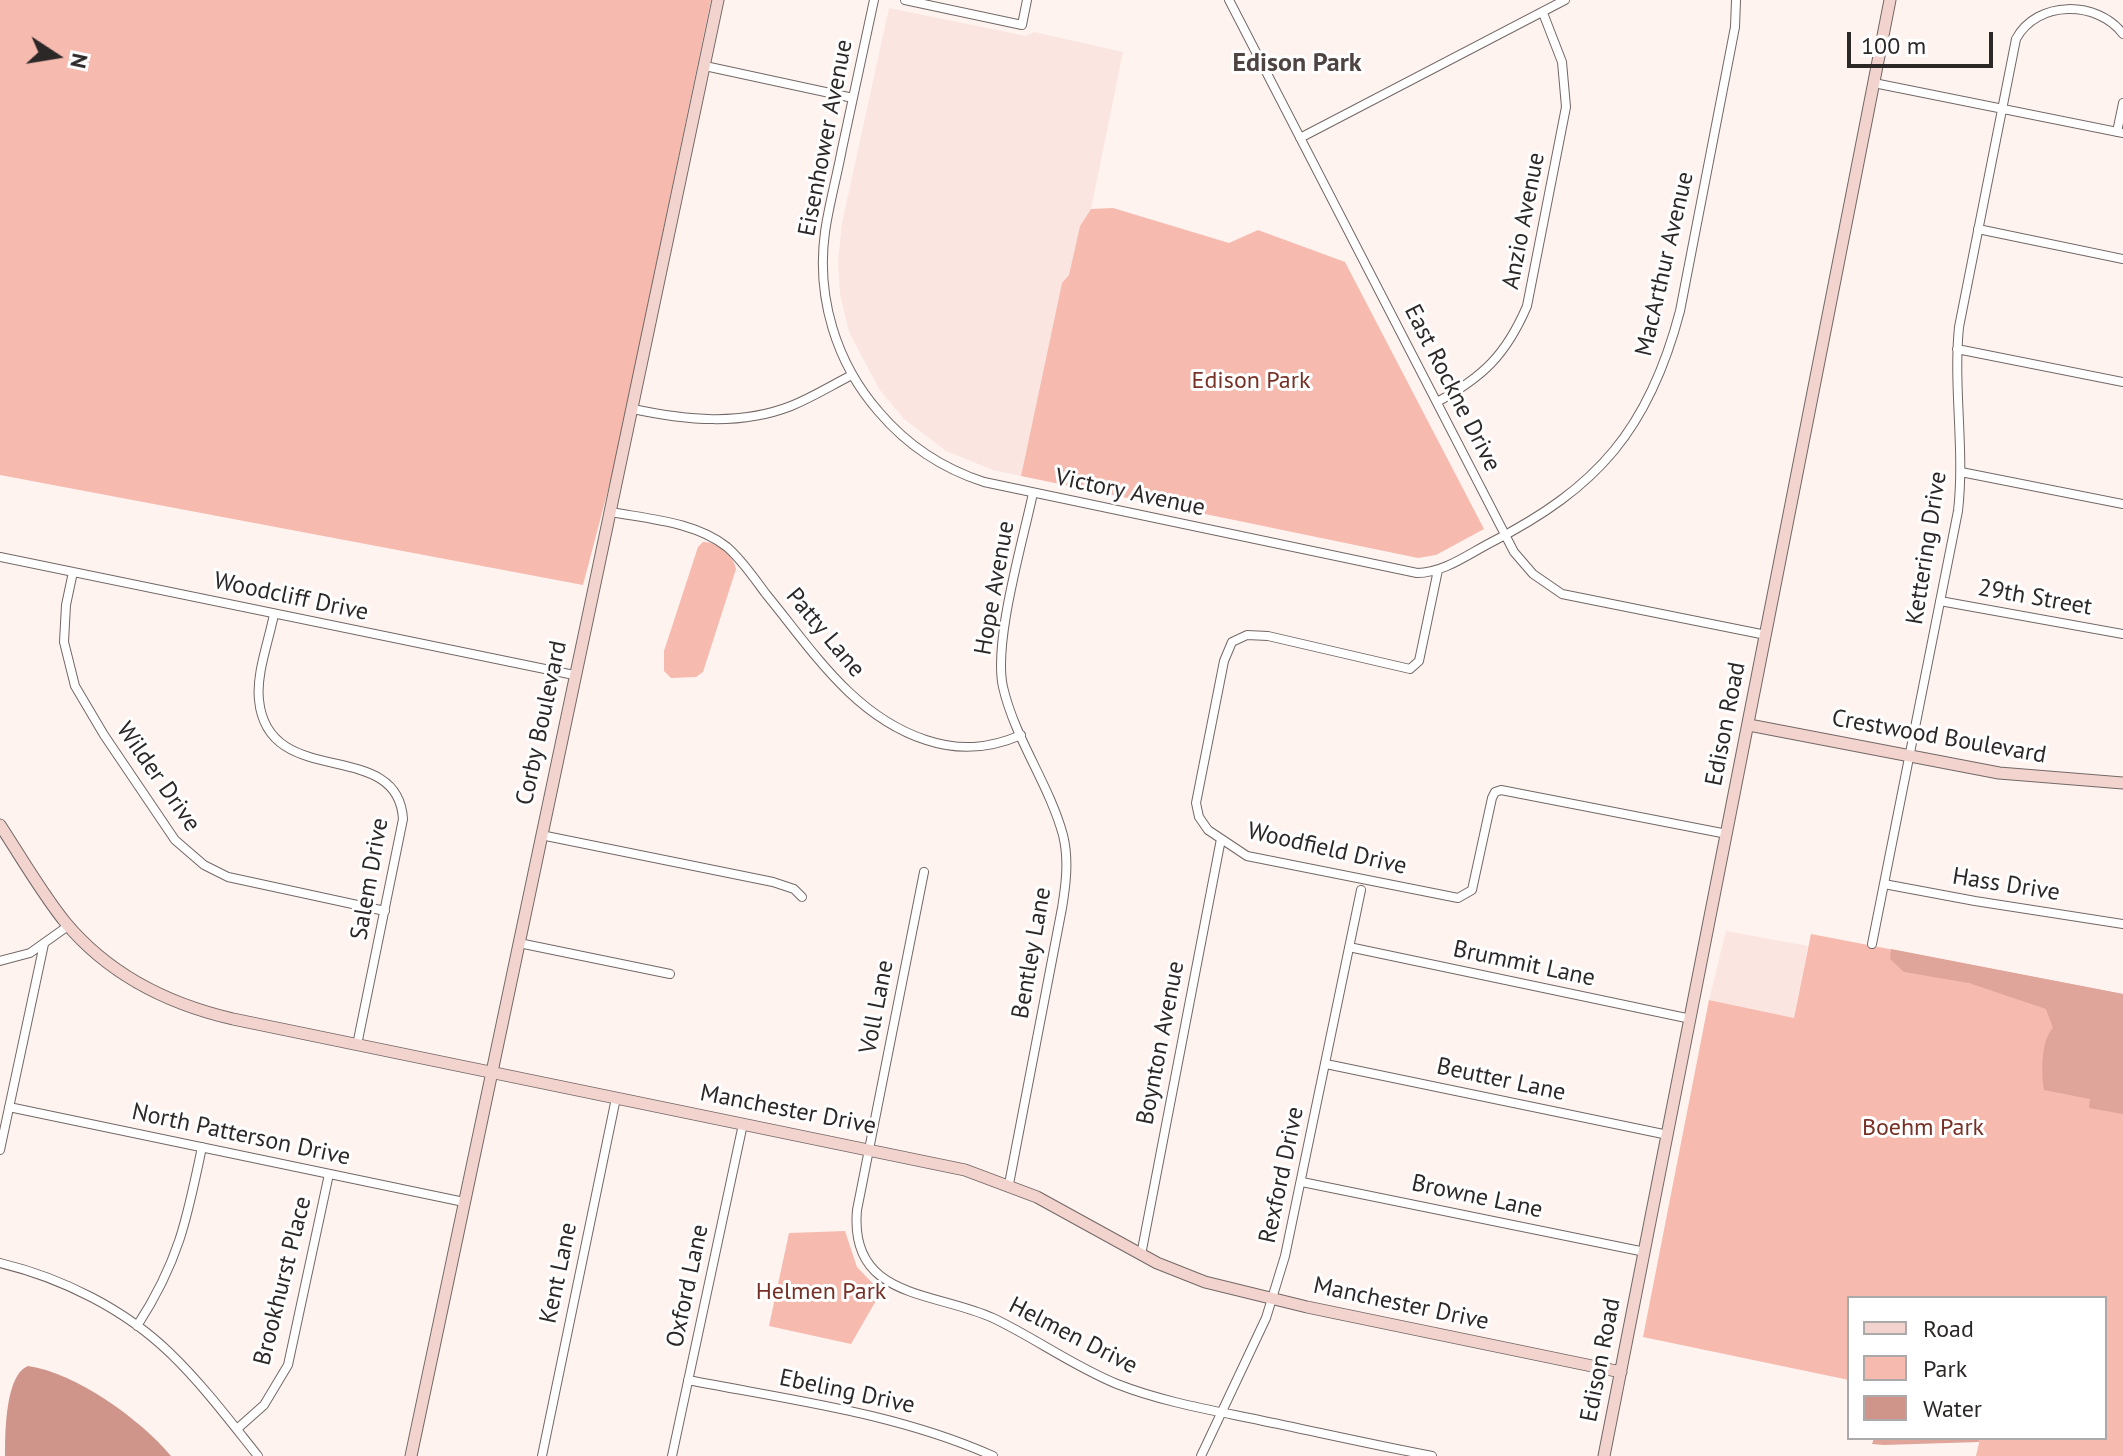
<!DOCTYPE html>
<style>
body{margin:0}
#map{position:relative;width:2123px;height:1456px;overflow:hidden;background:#fff3f0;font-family:"PT Sans",sans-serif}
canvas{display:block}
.legend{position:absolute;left:1847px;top:1296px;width:260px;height:144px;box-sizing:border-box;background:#fff;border:2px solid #aba9a9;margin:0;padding:10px 14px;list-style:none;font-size:24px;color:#2c2827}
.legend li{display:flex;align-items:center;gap:16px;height:40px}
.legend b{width:40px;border:2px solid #aba9a9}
.north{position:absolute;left:16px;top:16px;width:80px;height:80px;-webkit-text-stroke:6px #fff;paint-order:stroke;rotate:102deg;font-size:22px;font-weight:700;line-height:32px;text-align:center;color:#2c2827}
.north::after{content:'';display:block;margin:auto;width:28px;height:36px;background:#2c2827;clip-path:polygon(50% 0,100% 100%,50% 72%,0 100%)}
.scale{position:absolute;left:1847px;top:32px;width:146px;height:36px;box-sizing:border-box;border:4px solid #2c2827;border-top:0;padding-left:10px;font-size:24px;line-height:28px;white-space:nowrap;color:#2c2827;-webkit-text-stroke:6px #fff;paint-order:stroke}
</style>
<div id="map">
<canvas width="2123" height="1456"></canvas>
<ul class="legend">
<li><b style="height:10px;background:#f2d3ce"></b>Road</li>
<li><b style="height:22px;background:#f6baaf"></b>Park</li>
<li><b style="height:22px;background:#cf958b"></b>Water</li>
</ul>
<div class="north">N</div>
<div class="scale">100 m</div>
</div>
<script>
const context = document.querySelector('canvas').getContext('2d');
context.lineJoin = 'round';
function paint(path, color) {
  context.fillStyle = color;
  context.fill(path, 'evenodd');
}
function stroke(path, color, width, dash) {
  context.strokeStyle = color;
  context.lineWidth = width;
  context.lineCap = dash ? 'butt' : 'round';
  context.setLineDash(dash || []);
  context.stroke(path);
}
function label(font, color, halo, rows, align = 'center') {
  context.font = font + ' "PT Sans",sans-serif';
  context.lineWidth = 6;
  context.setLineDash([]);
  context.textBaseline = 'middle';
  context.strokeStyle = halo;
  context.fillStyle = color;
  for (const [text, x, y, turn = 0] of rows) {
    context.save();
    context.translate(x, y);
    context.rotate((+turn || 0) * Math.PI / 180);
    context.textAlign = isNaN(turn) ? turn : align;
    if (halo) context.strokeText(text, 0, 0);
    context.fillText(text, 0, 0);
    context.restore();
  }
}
paint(new Path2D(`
 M889,8L1026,36L1034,32L1123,52L1091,209L1080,226L1069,275L1062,283L1021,476L993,470L946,451L904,419L879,389L849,332L840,294L838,262L842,223Z
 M1726,931L1808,946L1794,1018L1709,1000Z`), '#fbe5e1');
paint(new Path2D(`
 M0,0H711L613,471L583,585L0,475Z
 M1113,208L1229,243L1258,230L1345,262L1484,529L1436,555L1418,558L1021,476L1062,283L1069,275L1080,226L1091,209Z
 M703,542C717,541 734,556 736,569L703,672L696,677L671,678L664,671V651L698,547Z
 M1811,934L2123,994V1456H1976L1980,1438H2105V1298H1849V1380L1643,1337L1709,1000L1794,1018Z
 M845,1231L857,1267L881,1292L851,1344L769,1326L789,1233Z`), '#f6baaf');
paint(new Path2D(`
 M1891,949L2123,994V1114L2089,1108L2090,1099L2044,1090C2041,1073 2041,1040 2053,1028L2046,1009L1969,983L1904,972L1890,959Z
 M1874,1438H1980L1979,1442L1884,1445L1872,1444Z`), '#dfa49a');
paint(new Path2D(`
 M28,1366C76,1373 140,1419 171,1456H5C5,1434 5,1375 28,1366Z`), '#cf958b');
const street = new Path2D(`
 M874,0C863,50 853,99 842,149C837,176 829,204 825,232C816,297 836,363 879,412C907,445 944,469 984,482L1417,573C1443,573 1467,555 1490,543C1598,488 1649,429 1680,311L1735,27L1736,0
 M905,0L1022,25L1027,0
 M1229,0L1514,552L1533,574L1562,594L1766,635
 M705,66L853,98
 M1874,83L2123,133
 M2117,132L2123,103
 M1300,138L1565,0
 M1978,229L2123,259
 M1957,349L2123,382
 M1437,402C1483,377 1506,355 1527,306L1566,107L1562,62L1543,13
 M633,409C685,420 740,426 791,406C813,397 832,385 852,375
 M1961,472L2123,504
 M611,512C649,519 696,522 727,547C742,560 754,578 766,594C812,650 853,716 926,740C959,751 989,749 1021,735
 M0,557L574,675
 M1438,570L1419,661L1410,669L1268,636L1247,635L1232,642L1224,661L1196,803L1199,817L1208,830L1247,856L1458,898L1472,890L1492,798L1495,792L1501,790L1727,834
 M73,572L66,605L64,642L75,686L104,735L175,840L204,865L228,877L385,911
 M1940,601L2123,634
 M274,614C269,641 256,673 259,700C268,792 398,736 403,819L357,1045
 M541,835L773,882L794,889L802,897
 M924,872L857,1210C849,1299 933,1291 993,1318C1035,1338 1073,1366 1117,1384C1163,1402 1211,1410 1259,1420C1317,1432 1374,1445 1432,1456
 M1884,884L1975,901L2123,924
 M519,943L670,974
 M1872,944L1958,511C1965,450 1953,388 1959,327L2016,39C2037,0 2097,0 2123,34
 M1349,947L1691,1019
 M0,961L30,953L68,926
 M1326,1064L1668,1135
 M9,1107L464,1202
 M0,1150L44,944
 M1302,1182L1645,1252
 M1009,1184L1062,908C1066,884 1069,859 1063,835C1049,784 1015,739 1003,687C993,642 1023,541 1033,493
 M1141,1255L1221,839
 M0,1263C62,1278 125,1309 171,1354C203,1385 230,1421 258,1456
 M137,1326C178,1263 187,1220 202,1147
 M688,1380C790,1400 897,1413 993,1456
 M237,1429L264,1405L288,1365L329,1174
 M542,1456L616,1098
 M672,1456L743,1124
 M1201,1456L1266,1318L1285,1256L1361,890`);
const secondary = new Path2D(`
 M1749,725L1999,773L2123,783
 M0,825C21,857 41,892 65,922C109,975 168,1004 233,1019L965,1170L1037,1197L1157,1263L1205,1282L1307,1307L1621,1372
 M411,1456L718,0
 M1604,1456L1890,0`);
stroke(street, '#726866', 10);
stroke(secondary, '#726866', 13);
stroke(street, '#fff', 8);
stroke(secondary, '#f2d3ce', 11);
label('24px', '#2c2827', '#fff', [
 ["Eisenhower Avenue",826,138,-79],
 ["Anzio Avenue",1524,221,-79],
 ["MacArthur Avenue",1665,264,-77],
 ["East Rockne Drive",1452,388,63],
 ["Victory Avenue",1130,493,12],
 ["Kettering Drive",1927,548,-81],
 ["Hope Avenue",995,588,-80],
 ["Woodcliff Drive",291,597,12],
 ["29th Street",2035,598,10],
 ["Patty Lane",825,633,50],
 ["Corby Boulevard",542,723,-78],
 ["Edison Road",1726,724,-79],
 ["Crestwood Boulevard",1939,737,10],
 ["Wilder Drive",158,777,55],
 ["Woodfield Drive",1327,849,13],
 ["Salem Drive",370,879,-80],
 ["Hass Drive",2006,885,9],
 ["Bentley Lane",1032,953,-80],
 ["Brummit Lane",1524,964,12],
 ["Voll Lane",877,1007,-79],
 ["Boynton Avenue",1161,1043,-79],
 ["Beutter Lane",1501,1080,12],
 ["Manchester Drive",788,1110,11],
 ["North Patterson Drive",241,1135,12],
 ["Rexford Drive",1282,1175,-78],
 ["Browne Lane",1477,1197,12],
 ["Kent Lane",559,1273,-78],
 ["Brookhurst Place",283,1281,-76],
 ["Oxford Lane",688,1286,-78],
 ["Manchester Drive",1401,1304,12],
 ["Helmen Drive",1073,1336,27],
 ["Edison Road",1601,1360,-79],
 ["Ebeling Drive",847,1392,12]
]);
label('24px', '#773025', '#fff', [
 ["Edison Park",1251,381],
 ["Boehm Park",1923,1128],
 ["Helmen Park",821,1292]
]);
label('bold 26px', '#4e4442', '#fff', [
 ["Edison Park",1297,64]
]);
</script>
